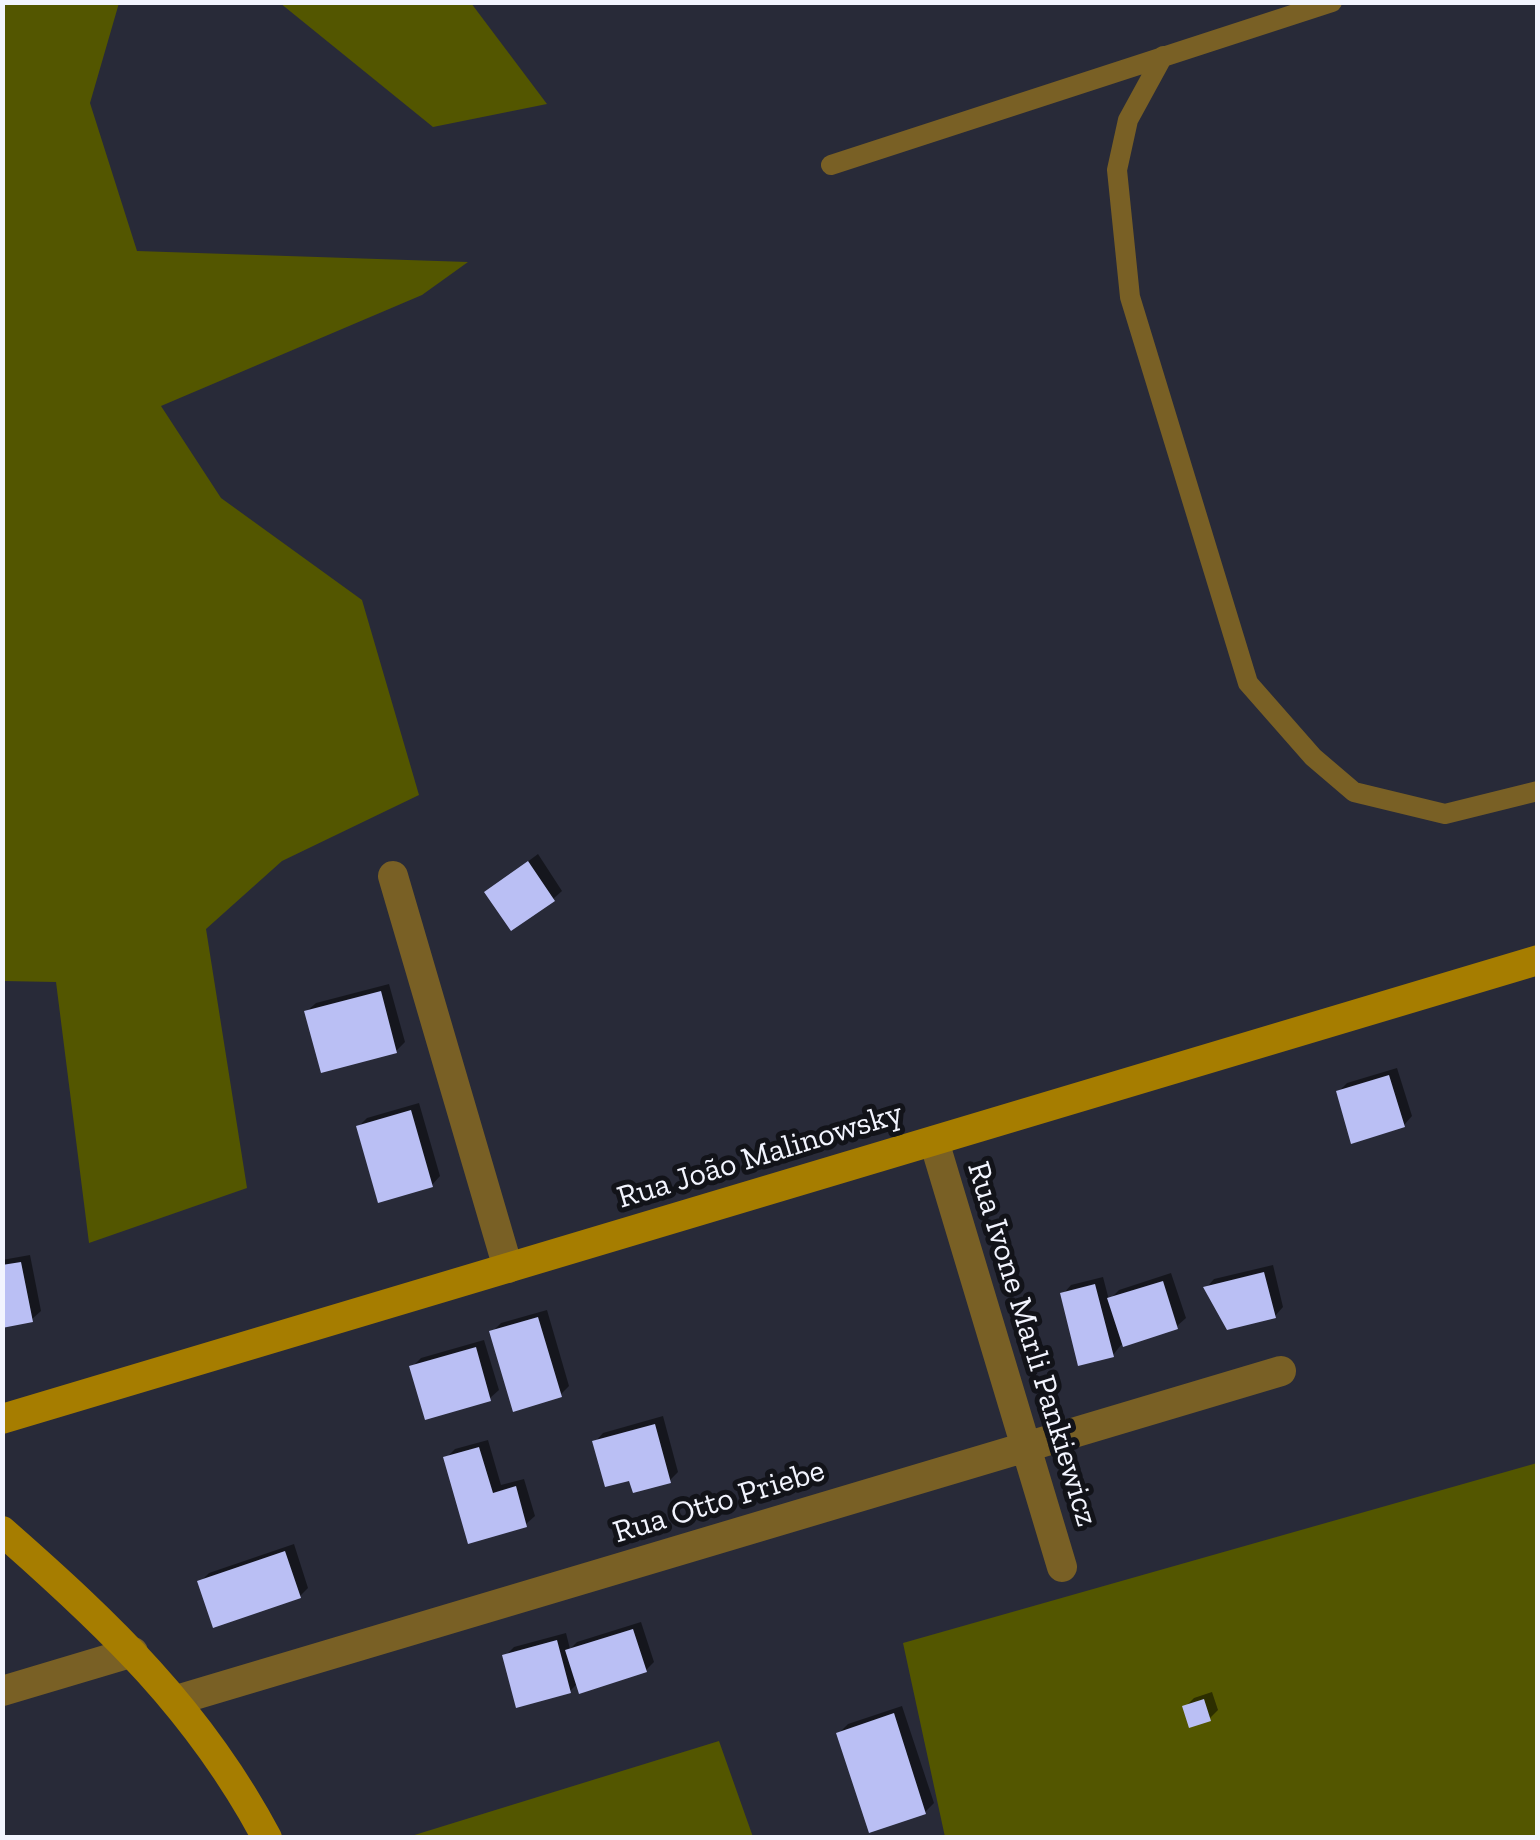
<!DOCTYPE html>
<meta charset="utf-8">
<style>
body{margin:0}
#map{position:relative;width:1540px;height:1840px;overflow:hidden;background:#282a38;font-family:"Zilla Slab",serif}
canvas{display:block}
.frame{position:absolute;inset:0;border:5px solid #f2f4fe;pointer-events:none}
</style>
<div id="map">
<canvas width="1540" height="1840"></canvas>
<div class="frame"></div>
</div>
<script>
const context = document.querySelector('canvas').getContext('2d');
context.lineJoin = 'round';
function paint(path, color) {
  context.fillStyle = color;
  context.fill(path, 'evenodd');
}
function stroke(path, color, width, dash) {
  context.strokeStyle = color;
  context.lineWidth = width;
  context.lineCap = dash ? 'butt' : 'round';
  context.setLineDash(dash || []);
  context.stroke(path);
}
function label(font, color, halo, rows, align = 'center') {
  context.font = font + ' "Zilla Slab",serif';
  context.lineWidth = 10;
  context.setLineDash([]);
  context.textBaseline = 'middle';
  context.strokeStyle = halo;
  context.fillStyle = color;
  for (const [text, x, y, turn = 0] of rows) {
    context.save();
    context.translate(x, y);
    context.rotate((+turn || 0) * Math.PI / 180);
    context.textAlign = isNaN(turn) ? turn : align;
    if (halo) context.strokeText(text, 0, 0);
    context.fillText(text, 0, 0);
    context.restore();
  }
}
paint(new Path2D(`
 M3,2L119,3L90,103L137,251L468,262L422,295L161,406L221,498L362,600L419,795L282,861L206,929L247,1188L89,1243L56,982L3,981Z
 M280,3H471L547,104L433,127Z
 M1537,1463V1837H945L903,1643Z
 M719,1741L753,1837H408Z`), '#535600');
paint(new Path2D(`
 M538,854L562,891L553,899L487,892Z
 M389,984L405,1042L396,1051L307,1011L316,1003Z
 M1397,1068L1412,1116L1404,1125L1338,1092L1347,1083Z
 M419,1103L440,1176L432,1185L359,1126L367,1118Z
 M30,1255L41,1311L32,1319L2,1325V1260Z
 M1273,1265L1283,1307L1275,1316L1206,1288L1214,1279Z
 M1171,1273L1186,1318L1177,1326L1121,1345L1113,1355L1063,1294L1071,1285L1103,1277L1109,1300L1119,1290Z
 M547,1310L569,1386L560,1395L492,1332L501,1323Z
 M484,1340L499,1390L490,1398L412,1367L421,1358Z
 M663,1416L678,1472L669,1481L595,1442L603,1433Z
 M488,1440L501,1485L524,1479L535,1516L526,1524L446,1458L455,1449Z
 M294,1544L308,1588L300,1596L200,1582L209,1573Z
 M641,1622L654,1662L646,1670L578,1683L570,1691L505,1656L514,1647L566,1633L570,1649L577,1642Z
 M1212,1692L1218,1710L1210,1718L1185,1707L1194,1698Z
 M902,1706L934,1803L925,1812L839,1733L848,1724Z`), '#0007');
paint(new Path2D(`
 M528,861L555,901L511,931L484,892Z
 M381,991L397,1053L321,1073L304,1011Z
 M1389,1075L1405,1127L1351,1144L1336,1091Z
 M411,1110L433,1187L378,1203L356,1126Z
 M21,1262L33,1322L2,1328V1265Z
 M1264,1272L1276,1318L1227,1330L1203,1287Z
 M1163,1281L1178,1329L1123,1347L1107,1298Z
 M1095,1284L1114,1357L1078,1366L1060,1293Z
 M538,1317L562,1397L513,1412L489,1331Z
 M476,1347L491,1401L425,1420L409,1366Z
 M655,1424L671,1483L633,1493L629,1481L605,1487L592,1441Z
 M479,1447L493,1493L516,1486L527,1527L468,1544L443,1457Z
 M285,1551L301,1598L213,1628L197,1581Z
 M633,1629L647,1672L579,1694L565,1650Z
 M557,1640L571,1693L516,1708L502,1655Z
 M1204,1699L1211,1721L1189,1728L1182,1706Z
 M894,1713L926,1814L869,1833L836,1733Z`), '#babff4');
stroke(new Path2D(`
 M1163,56L1128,120L1117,170L1130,297L1248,683L1313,757L1354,792L1445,814L1538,791
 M831,165L1332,2`), '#796025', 20);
stroke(new Path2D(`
 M393,876L508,1268
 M934,1141L1062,1567
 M2,1691L133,1652
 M177,1700L1281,1371`), '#796025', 30);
stroke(new Path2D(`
 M2,1419L1538,960
 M2,1531C109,1625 199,1710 267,1838`), '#a67d00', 30);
label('32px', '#f2f4fe', '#121319', [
 ["Rua João Malinowsky",760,1156,-17],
 ["Rua Ivone Marli Pankiewicz",1032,1344,73],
 ["Rua Otto Priebe",719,1502,-17]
]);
</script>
